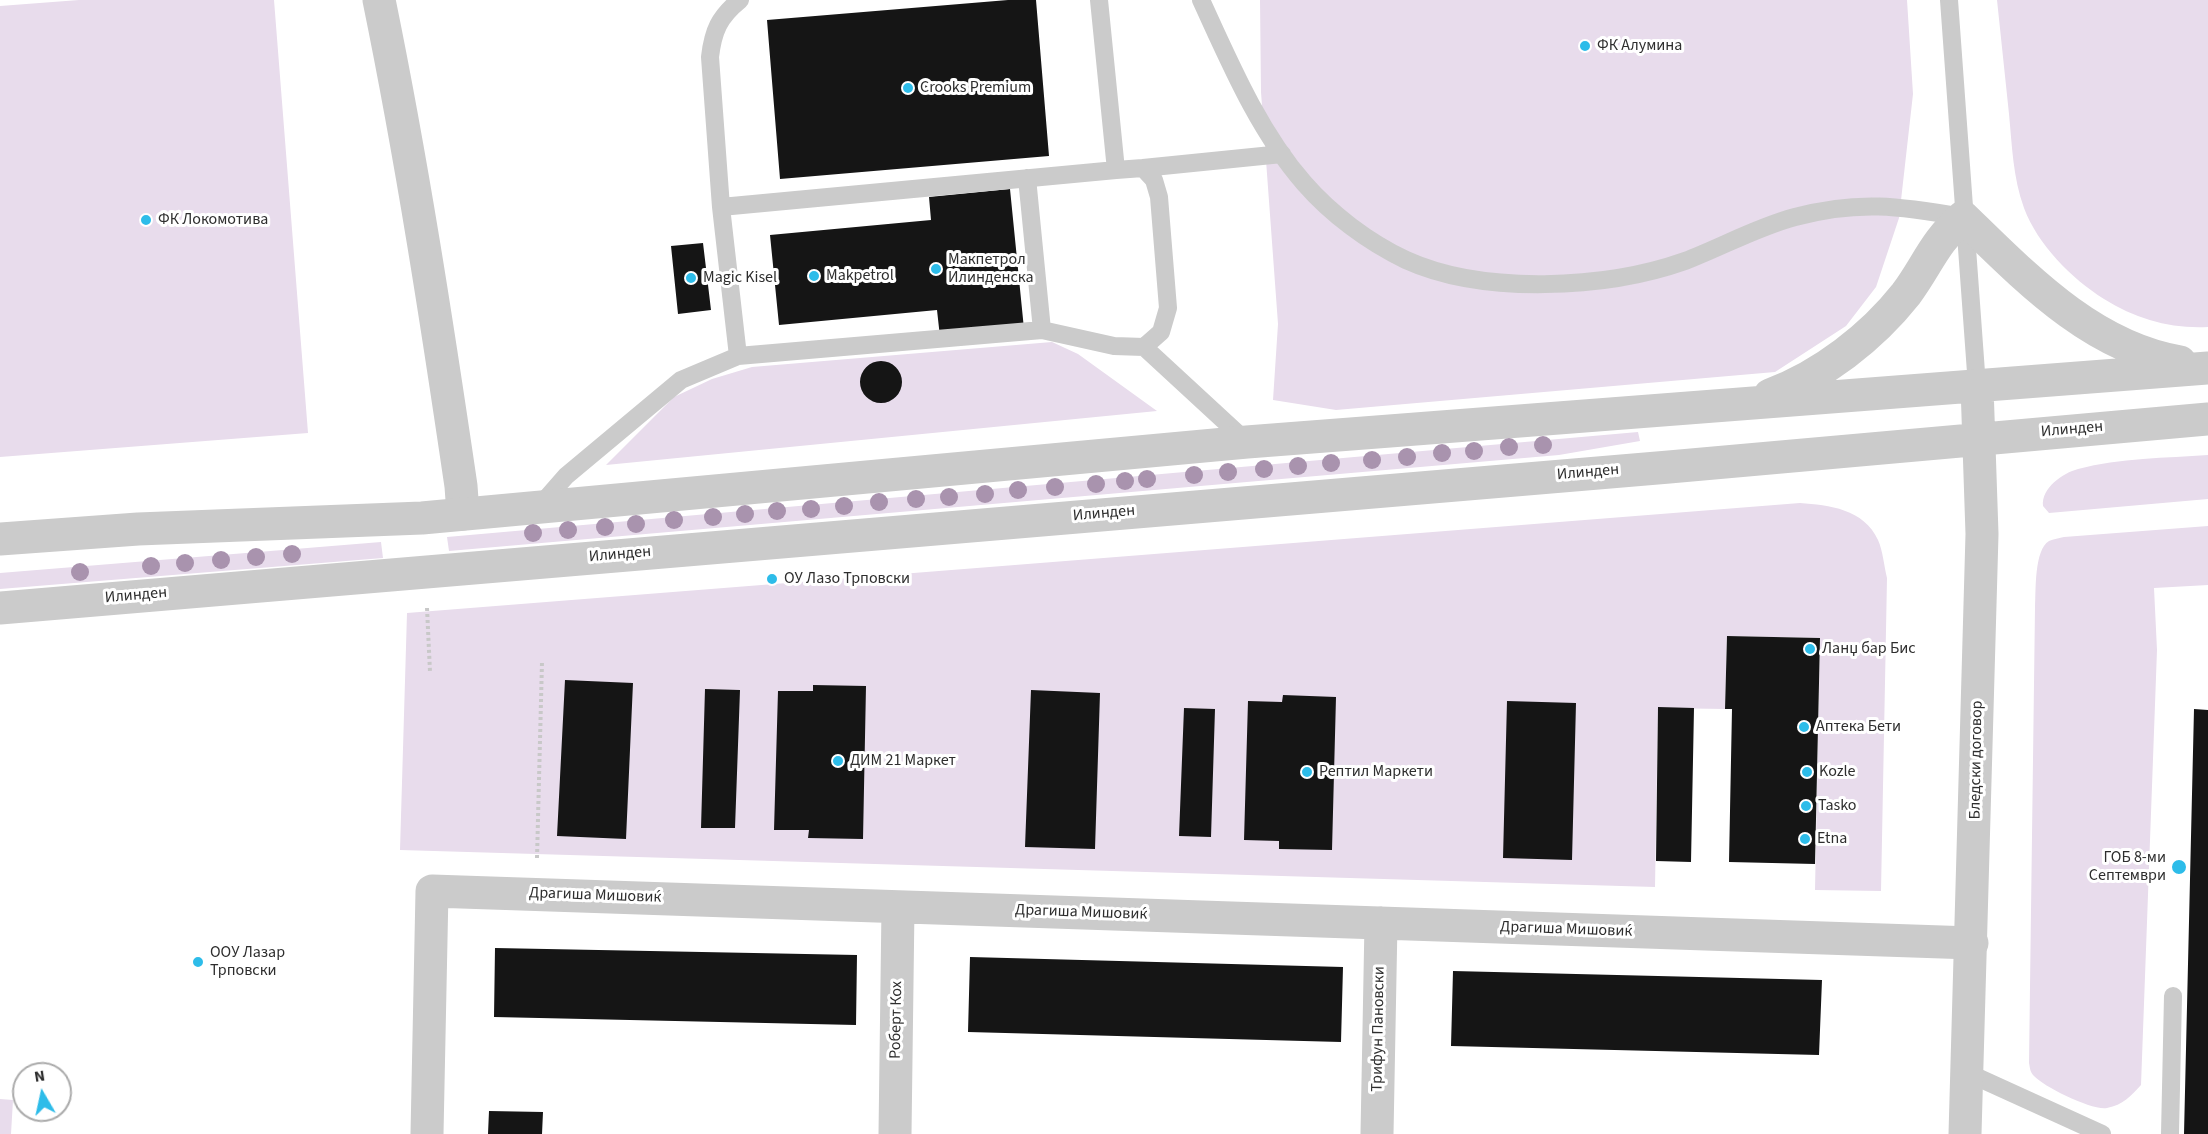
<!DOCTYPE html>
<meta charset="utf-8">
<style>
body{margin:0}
#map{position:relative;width:2208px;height:1134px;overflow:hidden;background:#fff;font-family:"Source Sans 3",sans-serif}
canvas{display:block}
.north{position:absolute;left:12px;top:1062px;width:60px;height:60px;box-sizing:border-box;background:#fff;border:2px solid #ababab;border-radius:50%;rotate:351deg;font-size:16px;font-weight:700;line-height:24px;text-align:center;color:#2e2e2e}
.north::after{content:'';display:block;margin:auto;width:21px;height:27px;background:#2dbce9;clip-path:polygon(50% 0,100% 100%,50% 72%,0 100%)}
</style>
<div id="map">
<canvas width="2208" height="1134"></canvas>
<div class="north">N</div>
</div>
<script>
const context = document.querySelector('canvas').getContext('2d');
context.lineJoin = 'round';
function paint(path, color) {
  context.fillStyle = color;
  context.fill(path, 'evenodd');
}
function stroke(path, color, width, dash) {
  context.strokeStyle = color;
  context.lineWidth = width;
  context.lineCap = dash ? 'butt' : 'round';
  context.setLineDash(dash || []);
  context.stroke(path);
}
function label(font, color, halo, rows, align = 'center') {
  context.font = font + ' "Source Sans 3",sans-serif';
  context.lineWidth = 6;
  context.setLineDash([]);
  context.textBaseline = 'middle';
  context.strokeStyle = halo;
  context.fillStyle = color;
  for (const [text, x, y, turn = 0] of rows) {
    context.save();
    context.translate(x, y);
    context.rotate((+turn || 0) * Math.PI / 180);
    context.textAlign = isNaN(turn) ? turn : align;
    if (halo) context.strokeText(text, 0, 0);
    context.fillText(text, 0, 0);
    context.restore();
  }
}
paint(new Path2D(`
 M79,0H274L308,433L0,457V6Z
 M1260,0H1907L1913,94L1899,218L1876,287L1846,326L1775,372L1336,410L1273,400L1278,324L1261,92Z
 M1997,0H2208V327C2171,329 2136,319 2104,299C2071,278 2038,245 2024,208C2013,178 2012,145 2009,114C2005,76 2001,38 1997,0Z
 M1052,342L1078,354L1157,411L606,465L674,397L712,379L752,367Z
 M1638,432L1640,441L1559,455L449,551L447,537Z
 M2208,455V499L2049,513L2043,506C2041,488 2063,473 2078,469C2120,458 2166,458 2208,455Z
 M1800,503C1829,505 1864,509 1878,540C1883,551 1884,566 1887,578L1881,891L1815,890L1820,638L1727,636L1725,709L1658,708L1655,887L400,850L407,613Z
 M2208,526V585L2154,588L2157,650L2141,1085C2131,1096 2123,1105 2107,1108C2093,1111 2044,1087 2034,1076C2030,1072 2030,1068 2029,1063L2035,608C2036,591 2034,550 2049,541C2053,539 2060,538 2064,537Z
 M381,542L383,558L0,589V573Z
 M0,1099L13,1100L11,1134H0Z`), '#e8dcec');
paint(new Path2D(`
 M1008,0H1036L1049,156L780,179L767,20Z
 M1010,189L1024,329L940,337L937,310L779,325L770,235L931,220L929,197Z
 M703,243L711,310L678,314L671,246Z
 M860 382a21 21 0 1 1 42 0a21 21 0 1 1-42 0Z
 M1727,636L1820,638L1815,864L1729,862L1732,709H1725Z
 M565,680L633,683L626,839L557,836Z
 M813,685L866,686L863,839L808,838L809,830H774L778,691H813Z
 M705,689L740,690L735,828H701Z
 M1031,690L1100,693L1095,849L1025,847Z
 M1283,695L1336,697L1332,850L1279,849V841L1244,840L1248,701L1282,702Z
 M1507,701L1576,703L1572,860L1503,858Z
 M1658,707L1694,708L1691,862L1656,861Z
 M1184,708L1215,709L1211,837L1179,836Z
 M2194,709L2208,710V1134H2184Z
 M495,948L857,955L856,1025L494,1017Z
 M970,957L1343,967L1341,1042L968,1032Z
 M1453,971L1822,980L1819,1055L1451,1046Z
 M489,1111L543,1112L542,1134H488Z`), '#151515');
stroke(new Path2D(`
 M427,608L430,672
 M537,858L542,662`), '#c8c8c8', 4, [3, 3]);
stroke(new Path2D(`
 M1099,0L1116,170L1143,168L1154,180L1159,197L1168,308L1161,332L1144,347
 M1201,0C1230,63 1258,130 1304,183C1331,214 1368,242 1406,260C1483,295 1606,289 1685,261C1722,247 1757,227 1795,217C1858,200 1900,206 1963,217
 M1949,0L1977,386
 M1143,168L1282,154
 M1027,178L1042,330
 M721,207L1116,170
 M738,356L721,207L710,57C713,31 719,17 740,0
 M538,508L566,476L681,380L738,356L1042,330L1114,346L1144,347L1247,442
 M1968,1073L2102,1134
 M2170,1134L2173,996`), '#cbcbcb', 18);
stroke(new Path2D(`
 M379,0C412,161 437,323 461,486L463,514
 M427,1134L432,891L1972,943
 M895,1134L898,907
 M1377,1134L1381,923`), '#cbcbcb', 33);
stroke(new Path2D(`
 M1770,395C1822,376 1872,337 1906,294C1927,266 1934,242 1963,217C2025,277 2091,347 2180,362
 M0,539L138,529L422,518L1247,442L2208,368
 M0,608L1669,467L2208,419
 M1965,1134L1982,534L1977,386`), '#cbcbcb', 33);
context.fillStyle = '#a993ae';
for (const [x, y] of [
 [1543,445],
 [1509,447],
 [1474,451],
 [1442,453],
 [1407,457],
 [1372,460],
 [1331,463],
 [1298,466],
 [1264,469],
 [1228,472],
 [1194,475],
 [1147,479],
 [1125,481],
 [1096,484],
 [1055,487],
 [1018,490],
 [985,494],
 [949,497],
 [916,499],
 [879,502],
 [844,506],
 [811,509],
 [777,511],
 [745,514],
 [713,517],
 [674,520],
 [636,524],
 [605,527],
 [568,530],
 [533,533],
 [292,554],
 [256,557],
 [221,560],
 [185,563],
 [151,566],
 [80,572]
]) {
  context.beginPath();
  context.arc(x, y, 9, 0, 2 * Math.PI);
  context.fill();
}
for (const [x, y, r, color] of [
 [1585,46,6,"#2dbce9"],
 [908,88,6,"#2dbce9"],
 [146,220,6,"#2dbce9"],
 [936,269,6,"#2dbce9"],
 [814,276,6,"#2dbce9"],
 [691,278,6,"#2dbce9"],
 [772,579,6,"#2dbce9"],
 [1810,649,6,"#2dbce9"],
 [1804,727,6,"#2dbce9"],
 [838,761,6,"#2dbce9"],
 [1307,772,6,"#2dbce9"],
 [1807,772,6,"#2dbce9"],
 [1806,806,6,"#2dbce9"],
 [1805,839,6,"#2dbce9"],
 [2179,867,8,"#2dbce9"],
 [198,962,6,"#2dbce9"]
]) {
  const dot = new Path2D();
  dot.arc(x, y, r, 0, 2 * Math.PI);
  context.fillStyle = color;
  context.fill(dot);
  stroke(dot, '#fff', 2);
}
label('16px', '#2e2e2e', '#fff', [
 ["ФК Алумина",1597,46],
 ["Crooks Premium",920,88],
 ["ФК Локомотива",158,220],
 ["Макпетрол",948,260],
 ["Илинденска",948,278],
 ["Makpetrol",826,276],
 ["Magic Kisel",703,278],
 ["ОУ Лазо Трповски",784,579],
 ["Ланџ бар Бис",1822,649],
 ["Аптека Бети",1816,727],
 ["ДИМ 21 Маркет",850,761],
 ["Рептил Маркети",1319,772],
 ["Kozle",1819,772],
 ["Tasko",1818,806],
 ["Etna",1817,839],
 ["ГОБ 8-ми",2166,858,"right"],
 ["Септември",2166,876,"right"],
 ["ООУ Лазар",210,953],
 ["Трповски",210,971]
], 'left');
label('16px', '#2e2e2e', '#fff', [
 ["Илинден",2072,430,-5],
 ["Илинден",1588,473,-5],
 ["Илинден",1104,514,-5],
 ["Илинден",620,555,-5],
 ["Илинден",136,596,-5],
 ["Бледски договор",1977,760,-89],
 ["Драгиша Мишовиќ",595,896,2],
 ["Драгиша Мишовиќ",1081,913,2],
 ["Драгиша Мишовиќ",1566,930,2],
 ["Роберт Кох",897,1020,-89],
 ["Трифун Пановски",1379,1029,-89]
]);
</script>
